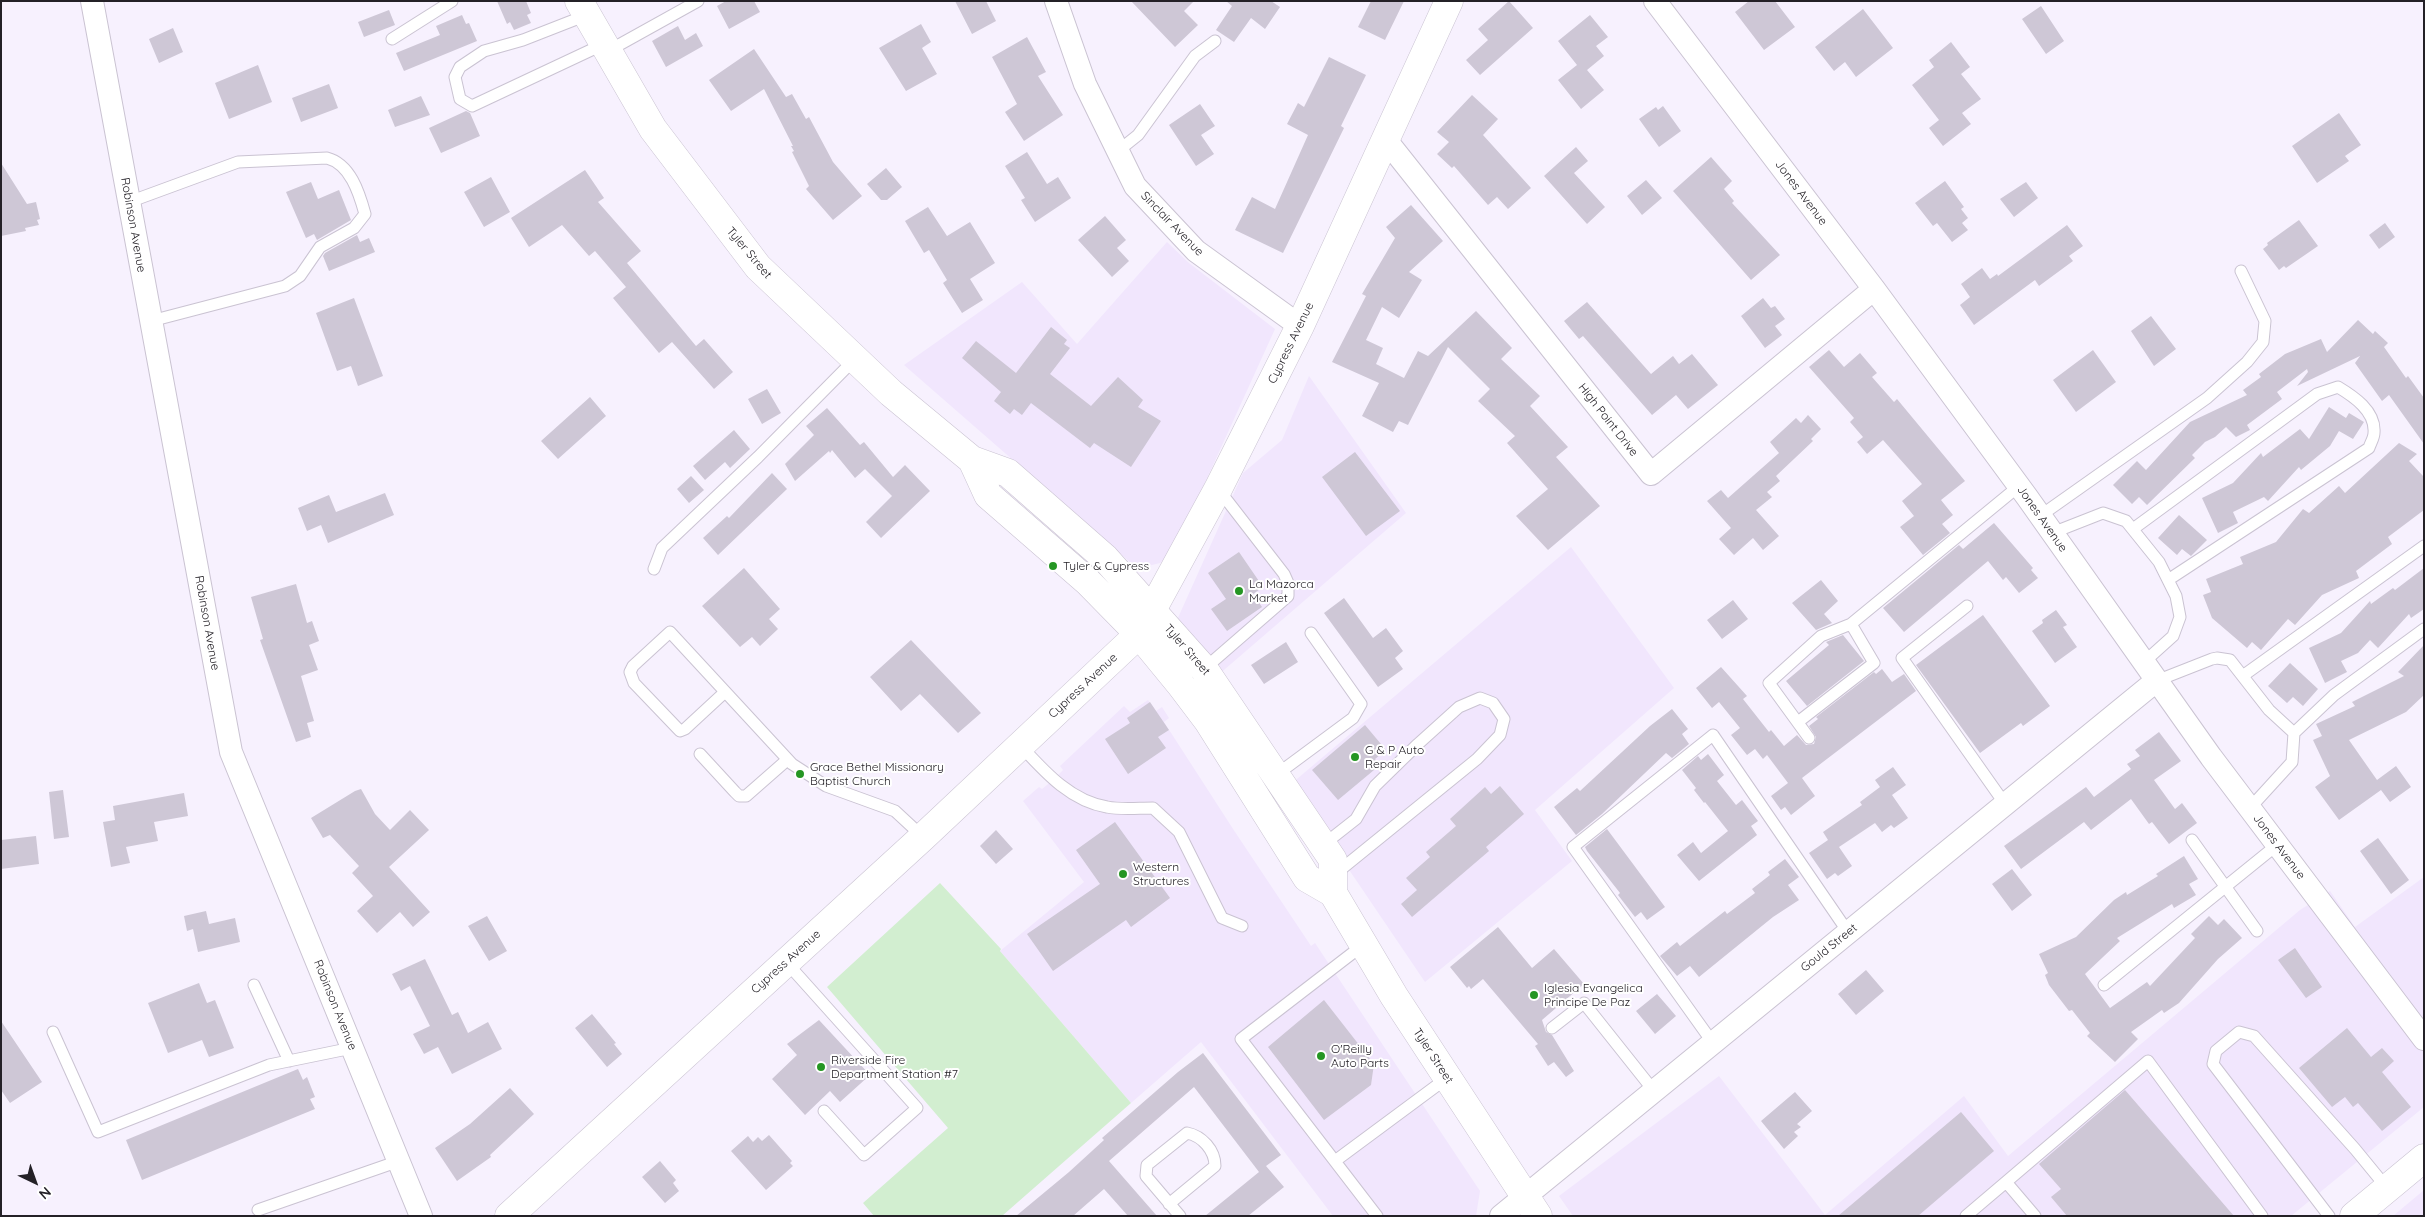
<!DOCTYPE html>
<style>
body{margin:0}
#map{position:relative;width:2425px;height:1217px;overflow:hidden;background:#f7f1fe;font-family:Quicksand,sans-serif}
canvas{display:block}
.frame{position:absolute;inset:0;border:2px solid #242127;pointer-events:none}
.north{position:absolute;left:10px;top:1157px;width:50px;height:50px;-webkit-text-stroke:4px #fff;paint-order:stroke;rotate:138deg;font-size:14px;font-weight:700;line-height:20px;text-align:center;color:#242127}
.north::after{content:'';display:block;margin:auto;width:18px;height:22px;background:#242127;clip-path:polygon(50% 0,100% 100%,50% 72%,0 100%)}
</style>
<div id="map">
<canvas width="2425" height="1217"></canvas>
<div class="frame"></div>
<div class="north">N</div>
</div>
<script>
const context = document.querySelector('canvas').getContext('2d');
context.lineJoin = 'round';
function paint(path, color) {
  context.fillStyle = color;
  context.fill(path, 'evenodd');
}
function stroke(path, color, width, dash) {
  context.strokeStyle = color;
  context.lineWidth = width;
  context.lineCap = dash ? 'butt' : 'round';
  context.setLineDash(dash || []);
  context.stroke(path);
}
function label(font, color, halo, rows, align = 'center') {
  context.font = font + ' Quicksand,sans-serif';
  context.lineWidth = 4;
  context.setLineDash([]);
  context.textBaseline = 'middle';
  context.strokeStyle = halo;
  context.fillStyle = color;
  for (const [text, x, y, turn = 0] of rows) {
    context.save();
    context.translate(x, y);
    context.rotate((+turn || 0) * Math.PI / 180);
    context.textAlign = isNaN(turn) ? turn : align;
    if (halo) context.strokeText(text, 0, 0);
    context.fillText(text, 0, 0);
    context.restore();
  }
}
paint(new Path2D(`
 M1167,242L1189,263L1275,329L1173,553L1160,563L1144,567L1131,563L904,365L1022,282L1077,344Z
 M1309,376L1406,513L1217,676L1177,620L1243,473L1282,440Z
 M1571,547L1674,688L1535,810L1572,861L1425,982L1291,784Z
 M1148,700L1156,711L1162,707L1169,718L1164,722L1235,832L1311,946L1315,943L1480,1191L1476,1216H1333L1201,1042L1131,1103L1000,951L1084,882L1023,801L1039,787L1042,789L1053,780L1063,770L1060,766L1124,706L1130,712Z
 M2424,877V1107L2291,1216H1573L1559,1196L1719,1076L1825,1215L1964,1096L2008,1156L2300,910L2330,891L2355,927Z
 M2424,1190V1216H2393Z`), '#f1e6fd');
paint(new Path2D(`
 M940,883L1001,949L1000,951L1131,1103L1002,1216H874L863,1203L948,1128L827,987Z`), '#d2eed0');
paint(new Path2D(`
 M497,1H526L531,13L527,15L531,23L514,30L510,22L507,24Z
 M726,1H754L760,12L729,29L717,6Z
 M955,1H986L996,21L972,34Z
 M1131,1H1194L1184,11L1198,25L1175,47Z
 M1226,1H1271L1280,7L1265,29L1251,18L1234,42L1216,30L1232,6Z
 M1371,1H1404L1385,40L1358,27Z
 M1509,1L1533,28L1480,75L1466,60L1488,40L1478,29Z
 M1749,1H1775L1795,27L1764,50L1735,12Z
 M2041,6L2064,41L2046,54L2022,19Z
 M1863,9L1893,48L1856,77L1845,62L1834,71L1815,47Z
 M389,10L395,25L364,37L358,22Z
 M462,15L466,24L469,23L477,41L404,71L396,53L440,35L436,26Z
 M1590,15L1608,37L1596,46L1604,56L1587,70L1604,90L1581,109L1558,80L1577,65L1558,41Z
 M921,24L931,42L922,48L937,74L906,91L879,48Z
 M678,26L685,40L696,33L703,46L666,67L652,41Z
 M173,28L183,52L159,63L149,39Z
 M1027,37L1046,72L1038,76L1063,115L1024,141L1005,112L1017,104L992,57Z
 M1951,42L1970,67L1961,74L1981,99L1962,113L1971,124L1943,146L1929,128L1939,120L1912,85L1934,67L1929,60Z
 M754,49L786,97L792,94L806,119L809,117L833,162L862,196L833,220L806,189L809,186L792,152L794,151L791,146H793L764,89L731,111L709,80Z
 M1329,57L1366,75L1341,126L1344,128L1283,253L1235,230L1252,197L1275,209L1308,135L1287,124L1298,103L1304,107Z
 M258,65L272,102L229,119L215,83Z
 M329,84L338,108L301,122L292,98Z
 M1472,95L1498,119L1483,135L1531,188L1508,209L1497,197L1488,205L1454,166L1452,168L1437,154L1449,142L1437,132Z
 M421,96L430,115L395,127L388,110Z
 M1200,104L1215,126L1201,135L1214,154L1196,166L1169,125Z
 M1663,106L1681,131L1659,147L1639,119L1656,107L1658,110Z
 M466,111L470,113L480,136L441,153L429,128Z
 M2339,113L2361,145L2345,156L2349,161L2317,183L2292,146Z
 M1576,147L1588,161L1574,173L1605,207L1587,224L1544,176Z
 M1027,152L1047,184L1058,177L1071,198L1035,222L1021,200L1025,198L1005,166Z
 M1711,157L1732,181L1724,189L1734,201L1732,203L1780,255L1751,280L1673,191Z
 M1,163L27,204L36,202L40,219L37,220L39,225L25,228L26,231L1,236Z
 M886,168L902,187L887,200H881L867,184Z
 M585,170L604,198L598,202L641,251L627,263L696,346L704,339L733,372L714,389L672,342L659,353L613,298L626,287L595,251L589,256L562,225L529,247L511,218Z
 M491,177L510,212L484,227L464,192Z
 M1646,180L1662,198L1642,215L1627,196Z
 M1945,181L1964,207L1961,209L1968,218L1962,223L1968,230L1952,242L1937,223L1933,226L1915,203Z
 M311,182L318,199L339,190L351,220L317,240L314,234L306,238L286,192Z
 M2026,182L2038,198L2014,217L2000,199Z
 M1411,205L1443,241L1409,272L1422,280L1399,318L1382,307L1366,340L1383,348L1376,364L1404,378L1418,351L1428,356L1476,311L1512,348L1501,359L1540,396L1530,406L1568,447L1556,457L1600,506L1548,550L1516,516L1548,489L1507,443L1515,436L1478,401L1490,389L1448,347L1408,425L1399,421L1393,432L1362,416L1379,383L1332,362L1366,296L1362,294L1395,238L1386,227Z
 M928,207L947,236L970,222L995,263L970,279L983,300L962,313L943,283L947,280L929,250L924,253L905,221Z
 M1105,216L1126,240L1117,248L1129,261L1112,277L1078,240Z
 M2299,220L2318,246L2286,268L2284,266L2279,270L2263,249L2268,245L2267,243Z
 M2385,223L2395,237L2379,249L2369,235Z
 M2067,225L2083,246L2069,256L2073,261L2039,286L2035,280L1974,325L1960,305L1970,297L1961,284L1982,268L1990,279L1997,274L1998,276Z
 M357,235L360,242L369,238L375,252L329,271L323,256L325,253Z
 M354,298L383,376L358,386L351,366L337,371L316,313Z
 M1763,298L1771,308L1775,306L1785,319L1775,326L1782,335L1765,348L1741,316Z
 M1587,302L1651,374L1673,356L1679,364L1692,354L1718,385L1688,409L1676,395L1652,415L1583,336L1579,339L1564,321Z
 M2151,316L2176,349L2154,366L2131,331Z
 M2358,320L2373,334L2375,331L2388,343L2384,347L2406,378L2408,376L2424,398V444L2389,395L2382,401L2355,363L2360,356L2297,386L2308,372L2307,369L2277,392L2282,399L2247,425L2250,430L2236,437L2226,427L2215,437L2205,442L2192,455L2195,458L2147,505L2139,497L2132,504L2113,485L2137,461L2146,470L2190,422L2247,395L2243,390L2261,377L2259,374L2285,354L2321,339L2327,352Z
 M1051,327L1067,340L1064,344L1070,348L1050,374L1091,406L1118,377L1143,400L1138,407L1161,421L1131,467L1094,443L1090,448L1031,403L1022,415L1014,409L1010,414L994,401L1001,392L962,358L976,341L1016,373Z
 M1829,350L1844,367L1860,353L1877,373L1872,377L1894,402L1897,399L1965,481L1941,500L1953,515L1942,524L1950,533L1923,555L1900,527L1914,516L1902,501L1922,484L1883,440L1867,454L1857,442L1863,437L1850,422L1854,418L1809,367Z
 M2093,350L2116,382L2076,412L2053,380Z
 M767,389L781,413L762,424L748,399Z
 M590,397L606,416L558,459L541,441Z
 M2329,407L2346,418L2349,413L2364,422L2353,439L2339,431L2330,446L2301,470L2299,467L2268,501L2264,497L2233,512L2238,523L2218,533L2202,498L2233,483L2261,453L2263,457L2300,429L2309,439Z
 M827,408L860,445L864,442L893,477L905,465L930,491L881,538L866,522L892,496L865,469L855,478L832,450L830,453L829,451L795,481L785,464L814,435L806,426Z
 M1808,415L1821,429L1811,439L1813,441L1776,476L1780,481L1767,492L1772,497L1756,510L1779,536L1763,550L1753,538L1734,555L1719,539L1731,528L1707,501L1721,490L1728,498L1779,453L1770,442L1796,418L1801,423Z
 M734,430L750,449L730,468L725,462L705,480L693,466Z
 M2399,443L2417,454L2409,461L2424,477V510L2388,537L2392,544L2356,571L2359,578L2322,595L2295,625L2288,619L2261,650L2252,642L2247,648L2212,618L2203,595L2211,592L2206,579L2243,564L2240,557L2276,542L2303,509L2309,513L2339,486L2345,493Z
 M1355,452L1400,511L1366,536L1322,477Z
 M772,473L787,489L718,555L703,538L727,516L729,518Z
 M691,476L704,490L689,503L677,489Z
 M385,493L394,515L328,543L321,525L307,531L298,508L329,495L336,512Z
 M2179,515L2207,540L2191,556L2182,549L2177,555L2158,538Z
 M1994,523L2033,568L2031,570L2038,578L2019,593L2006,577L2003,580L1988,561L1904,632L1883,608L1959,545L1963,549Z
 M1239,552L1263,587L1253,594L1262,607L1227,631L1211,609L1226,599L1208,573Z
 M744,568L780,609L769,619L778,629L760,646L752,637L740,647L702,606Z
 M2424,568V609L2411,618L2409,614L2378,648L2370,640L2358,653L2341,661L2347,672L2325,683L2309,648L2341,633L2370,601L2371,604L2393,588L2395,590Z
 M1821,580L1838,601L1824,614L1832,623L1816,630L1792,603Z
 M296,584L307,623L312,621L319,641L309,645L318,670L301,676L314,721L307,723L311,737L296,742L260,640L263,639L251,597Z
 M1344,598L1373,638L1386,628L1403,651L1395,658L1403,669L1378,687L1324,613Z
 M1733,600L1748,619L1722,639L1707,620Z
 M2056,610L2067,625L2063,627L2077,647L2055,663L2032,631L2043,623L2042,620Z
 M1983,615L2050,706L2023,726L2021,723L1980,753L1916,665Z
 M1843,635L1864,661L1807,706L1786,681L1829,645L1826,642Z
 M911,640L981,713L958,733L920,694L901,711L870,677Z
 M1286,642L1298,662L1264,684L1251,665Z
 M2424,645V695L2406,712L2349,740L2377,780L2396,766L2411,787L2390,802L2381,790L2339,820L2315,787L2330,776L2313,740L2322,736L2316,724L2355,706L2352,702L2404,676L2398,672Z
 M2290,663L2318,689L2303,706L2293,697L2287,703L2268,686Z
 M1721,667L1747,696L1743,699L1769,732L1771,730L1784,746L1797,735L1806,745L1814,744L1816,737L1809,726L1818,719L1816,717L1874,672L1876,674L1882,669L1892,682L1904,674L1916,691L1802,778L1815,796L1791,815L1785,807L1781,810L1771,796L1788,783L1767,755L1763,759L1755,749L1747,755L1731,735L1740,728L1719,702L1712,708L1696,688Z
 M1150,702L1169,730L1158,737L1166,748L1128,774L1105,739L1130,723L1127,718Z
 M1672,709L1688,729L1682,734L1689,744L1672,758L1666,753L1602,814L1576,835L1554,807L1577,788L1580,791L1650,726Z
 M1365,725L1386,750L1375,759L1380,765L1338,800L1312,770Z
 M2159,732L2181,761L2154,780L2175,809L2182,803L2197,823L2169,844L2152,822L2149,824L2131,799L2091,830L2084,822L2021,869L2004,846L2086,787L2094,797L2131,769L2127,764L2140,756L2135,750Z
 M1708,754L1724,775L1717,781L1736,805L1742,800L1758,821L1751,826L1757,835L1699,881L1677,855L1693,842L1701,853L1728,831L1705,802L1704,803L1694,790L1696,788L1682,770L1698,756L1701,760Z
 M1893,767L1906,785L1892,795L1908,818L1894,828L1891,825L1882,832L1875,823L1839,847L1852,866L1838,876L1835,873L1827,879L1809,853L1828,840L1823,832L1862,805L1860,802L1880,787L1875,780Z
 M1500,786L1524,814L1486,847L1489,851L1412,917L1401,904L1417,890L1406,878L1430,857L1426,852L1456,826L1450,819L1485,787L1491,794Z
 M361,789L375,814L390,830L410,810L429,830L389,867L430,912L413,927L400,912L377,933L357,911L373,896L352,873L359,866L330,835L323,838L311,818L355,791Z
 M63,790L69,837L54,839L49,792Z
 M184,793L188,816L154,822L158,841L126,847L130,863L111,867L103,822L115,820L113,806Z
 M1115,822L1170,898L1131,927L1126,920L1053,971L1027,934L1100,884L1076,850Z
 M1607,829L1665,907L1647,920L1641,912L1635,917L1618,895L1620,893L1587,851L1585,847Z
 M996,830L1013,849L996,864L980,846Z
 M36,836L39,864L1,869V840Z
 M2378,838L2409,880L2391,894L2360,851Z
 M2184,856L2198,879L2189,884L2196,895L2174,908L2172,904L2117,938L2120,941L2085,974L2110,1008L2147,982L2150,986L2195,938L2191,934L2209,916L2218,925L2224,919L2242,938L2218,959L2179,1003L2164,1013L2162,1010L2131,1032L2138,1039L2115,1062L2087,1036L2090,1033L2072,1010L2069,1011L2049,985L2045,975L2048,973L2039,954L2076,937L2114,900L2126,892L2127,895L2158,876L2156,874Z
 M1785,859L1799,877L1788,885L1799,900L1773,917L1699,977L1690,966L1677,976L1660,956L1677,942L1680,946L1725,911L1727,914L1755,893L1752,889L1770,875L1768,872Z
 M2012,869L2032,895L2012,911L1992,884Z
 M206,911L209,924L235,918L240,942L198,952L193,929L187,931L184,916Z
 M487,916L507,951L489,961L468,926Z
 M1498,927L1532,968L1554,949L1584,984L1542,1020L1546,1032L1552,1035L1574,1071L1566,1077L1554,1062L1548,1066L1535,1046L1538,1044L1483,979L1471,989L1469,986L1467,988L1450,967Z
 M2295,948L2322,987L2306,998L2278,960Z
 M425,959L452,1015L458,1012L468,1033L488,1022L502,1049L452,1074L438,1047L424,1054L413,1034L430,1026L410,986L401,991L392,974Z
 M1866,970L1884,991L1856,1015L1838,994Z
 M199,983L207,1003L215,1000L234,1048L209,1057L202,1040L168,1053L148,1003Z
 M1657,994L1676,1016L1655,1034L1636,1011Z
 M1324,1000L1374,1064L1371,1085L1324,1120L1268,1047Z
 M592,1014L616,1043L614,1044L622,1054L607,1067L575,1028Z
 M819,1020L870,1075L840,1102L830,1091L805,1115L772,1079L797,1055L787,1044Z
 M1,1021L42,1082L10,1103L1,1090Z
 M2347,1028L2371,1057L2382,1048L2394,1061L2382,1072L2411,1107L2382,1131L2358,1103L2353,1107L2345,1097L2332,1107L2299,1068Z
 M1203,1053L1281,1155L1266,1166L1284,1187L1248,1216H1205L1259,1172L1194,1087L1109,1161L1157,1216H1128L1104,1189L1073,1216H1016L1069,1172L1104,1140L1102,1138L1178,1072Z
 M298,1069L303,1080L307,1077L315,1097L310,1099L315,1109L142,1180L126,1140Z
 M510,1088L534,1114L490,1155L491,1157L457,1181L435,1148L470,1124Z
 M2125,1090L2234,1216H2067L2051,1197L2061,1189L2039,1164Z
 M1795,1092L1812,1111L1797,1124L1801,1127L1794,1132L1798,1136L1784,1149L1761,1121Z
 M1961,1112L1994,1151L1918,1216H1838Z
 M769,1135L792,1161L790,1163L793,1166L766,1190L731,1151L748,1136L753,1142L758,1137L762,1141Z
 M660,1161L676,1180L673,1183L679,1191L665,1203L642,1177Z`), '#cec7d6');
const lane = new Path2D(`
 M587,15L523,40L484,51L460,67L455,77L460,99L472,106L604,44
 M392,39L452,1
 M608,51L698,1
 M1118,151L1138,135L1195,56L1215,41
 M129,202L238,162L327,158C350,164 359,192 365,214L354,228L320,247L300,276L285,286L151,321
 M2040,516L2207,398L2247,362L2263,342L2265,321L2241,271
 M2133,529L2317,394L2338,387C2353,396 2376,411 2374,433C2374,438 2370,444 2369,448L2168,580
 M2052,533L2103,513L2126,521L2159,562L2176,596L2180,617L2173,636L2143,663
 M654,569L662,548L758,457L855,359
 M1967,606L1902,658L2005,804
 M1204,669L1288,596V583L1284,574L1219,490
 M2244,675L2424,546
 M2156,681L2212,659L2217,658L2230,660L2269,710L2294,733
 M725,692L685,729L680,731L634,683L630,672L633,666L670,632L792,764L826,786L895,811L923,837
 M1798,722L1874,663L1851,624
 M1809,738L1769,683L1821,636L1851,624L2019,486
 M1020,745C1044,771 1070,801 1107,807C1121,810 1138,808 1153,808L1179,832L1222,918L1242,926
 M700,754L735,792L739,796H746L787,760
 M1276,775L1353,718L1361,704L1311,633
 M2250,808L2292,762L2294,733L2334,695L2424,629
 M2192,840L2257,931
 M1323,845L1356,819L1375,786L1418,744L1459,707L1480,698L1493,703L1504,719L1500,735L1477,759L1334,875
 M1363,945L1241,1039L1377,1216
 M786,962L917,1108L864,1155L824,1111
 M254,985L289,1061
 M2104,985L2277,845
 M1552,1028L1584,1003L1654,1091
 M53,1032L98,1132L269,1065L352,1048
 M1713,1043L1573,847L1713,735L1848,932
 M1335,1161L1447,1078
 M2006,1182L2148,1061L2262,1216
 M1169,1204L1215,1166C1215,1150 1202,1136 1187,1133L1147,1165L1146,1176L1180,1216
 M258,1210L399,1161
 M1966,1216L2006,1182L2035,1216
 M2329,1216L2213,1064L2216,1051L2239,1032L2254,1036L2355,1149L2387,1188`);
const street = new Path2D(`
 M92,1L231,752L421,1216
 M1056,1L1085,84L1135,186L1196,251L1300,326
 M1655,1L1874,289L2027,497L2211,757L2424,1039
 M1386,140L1651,474L1874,289
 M1501,1216L2156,681`);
const secondary = new Path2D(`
 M509,1216L923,837L1139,634L1218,489L1300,326L1449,1`);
const primary = new Path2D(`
 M579,1L653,129L758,267L891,393L972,460L1008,473L1105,558L1204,669L1333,860V893
 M972,460L988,495L1088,582L1139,634L1180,684L1208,721L1307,878L1333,893L1394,996L1538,1216
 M2354,1216L2424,1158`);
stroke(lane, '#cac3d2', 13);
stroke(street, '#cac3d2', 24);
stroke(secondary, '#cac3d2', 29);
stroke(primary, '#cac3d2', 29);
stroke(lane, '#fff', 11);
stroke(street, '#fff', 22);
stroke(secondary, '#fff', 28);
stroke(primary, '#fff', 28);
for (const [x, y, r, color] of [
 [1053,566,5,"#259623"],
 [1239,591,5,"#259623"],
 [1355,757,5,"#259623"],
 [800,774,5,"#259623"],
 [1123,874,5,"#259623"],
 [1534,995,5,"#259623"],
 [1321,1056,5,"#259623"],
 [821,1067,5,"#259623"]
]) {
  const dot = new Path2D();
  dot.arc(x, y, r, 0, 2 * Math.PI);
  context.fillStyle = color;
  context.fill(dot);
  stroke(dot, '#fff', 2);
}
label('12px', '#242127', '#fff', [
 ["Jones Avenue",1801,193,53],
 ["Sinclair Avenue",1172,224,46],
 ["Robinson Avenue",133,225,80],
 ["Tyler Street",749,253,50],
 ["Cypress Avenue",1291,343,-64],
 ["High Point Drive",1608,420,52],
 ["Jones Avenue",2042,519,55],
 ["Robinson Avenue",207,623,80],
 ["Tyler Street",1187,650,49],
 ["Cypress Avenue",1083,686,-43],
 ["Jones Avenue",2279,847,53],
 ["Gould Street",1829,948,-39],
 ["Cypress Avenue",786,962,-42],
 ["Robinson Avenue",335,1005,68],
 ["Tyler Street",1433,1056,57]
]);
label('12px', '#242127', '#fff', [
 ["Tyler & Cypress",1063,566],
 ["La Mazorca",1249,584],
 ["Market",1249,598],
 ["G & P Auto",1365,750],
 ["Repair",1365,764],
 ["Grace Bethel Missionary",810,767],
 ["Baptist Church",810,781],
 ["Western",1133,867],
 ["Structures",1133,881],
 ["Iglesia Evangelica",1544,988],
 ["Principe De Paz",1544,1002],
 ["O'Reilly",1331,1049],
 ["Auto Parts",1331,1063],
 ["Riverside Fire",831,1060],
 ["Department Station #7",831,1074]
], 'left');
</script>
